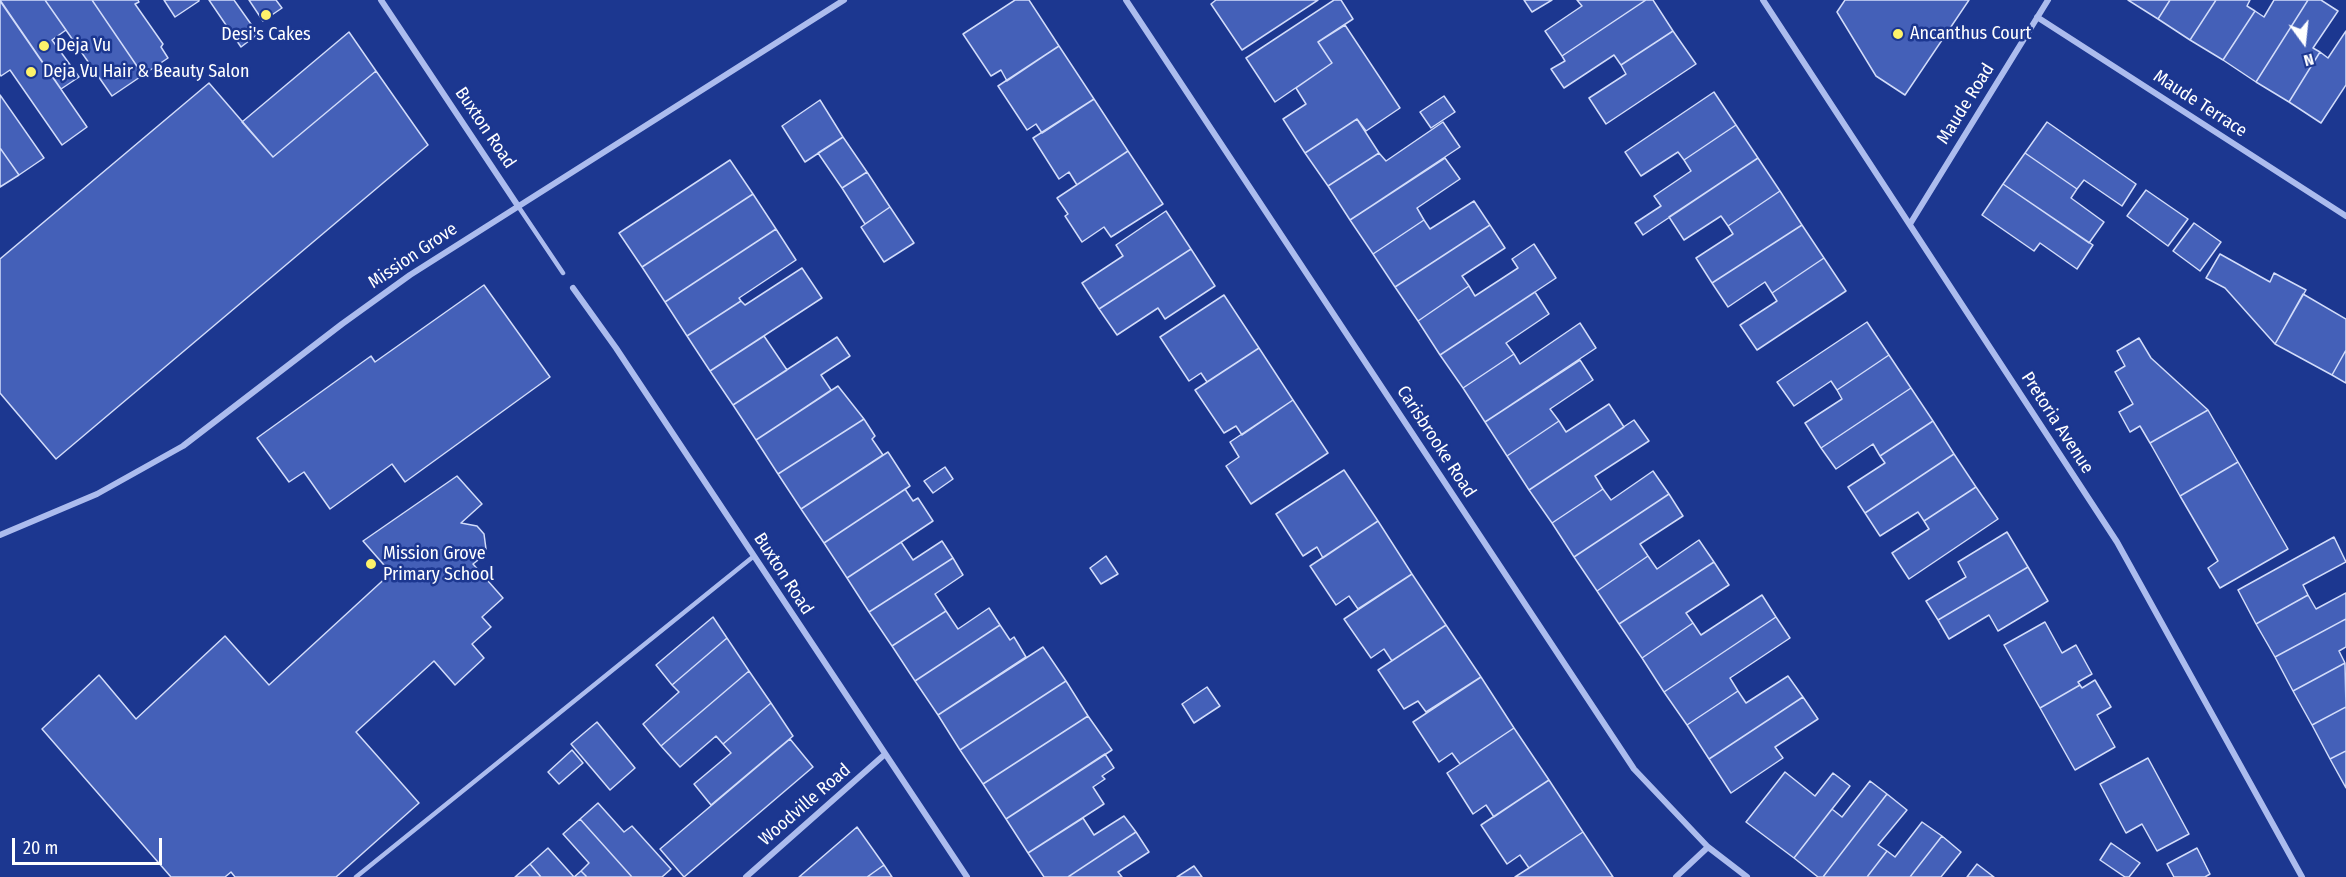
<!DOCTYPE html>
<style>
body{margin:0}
#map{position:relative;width:2346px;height:877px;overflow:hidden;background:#1c3790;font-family:"Fira Sans Condensed",sans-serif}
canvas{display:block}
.north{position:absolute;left:2274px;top:12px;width:60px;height:60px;-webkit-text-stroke:4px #1c3790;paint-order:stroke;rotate:165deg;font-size:16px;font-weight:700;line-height:24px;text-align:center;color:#fff}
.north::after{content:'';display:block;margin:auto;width:21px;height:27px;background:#fff;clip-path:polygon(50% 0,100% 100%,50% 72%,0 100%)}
.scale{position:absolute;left:12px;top:838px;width:150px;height:27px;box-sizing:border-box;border:3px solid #fff;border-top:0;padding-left:8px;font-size:18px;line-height:21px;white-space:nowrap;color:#fff;-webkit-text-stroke:4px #1c3790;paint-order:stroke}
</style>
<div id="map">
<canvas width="2346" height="877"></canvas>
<div class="north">N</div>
<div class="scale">20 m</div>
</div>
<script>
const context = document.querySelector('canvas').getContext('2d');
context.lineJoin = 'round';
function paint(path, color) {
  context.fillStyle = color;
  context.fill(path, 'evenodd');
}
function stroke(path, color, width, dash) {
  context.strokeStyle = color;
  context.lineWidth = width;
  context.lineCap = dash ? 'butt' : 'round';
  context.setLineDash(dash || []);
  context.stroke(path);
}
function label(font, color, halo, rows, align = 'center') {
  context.font = font + ' "Fira Sans Condensed",sans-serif';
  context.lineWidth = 5;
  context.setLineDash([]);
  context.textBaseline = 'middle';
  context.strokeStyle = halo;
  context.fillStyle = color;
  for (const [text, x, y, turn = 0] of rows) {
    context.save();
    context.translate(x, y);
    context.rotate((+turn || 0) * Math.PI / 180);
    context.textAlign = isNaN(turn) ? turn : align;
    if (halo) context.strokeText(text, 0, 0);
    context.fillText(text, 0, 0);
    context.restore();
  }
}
const building = new Path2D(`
 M0,0H45L66,30L52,40L79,77L61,89Z
 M45,0H92L143,75L112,96Z
 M92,0H138L139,2L135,4L163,44L161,47L168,58L143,75Z
 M164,0H199V1L175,17Z
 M209,0H234L258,34L241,47Z
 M249,0H276L282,8L263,21Z
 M1015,0H1029L1059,46L1007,81L1001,70L991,76L963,34Z
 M1216,0H1318L1242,50L1211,4Z
 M1334,0H1341L1353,19L1318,42L1332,63L1275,102L1246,58Z
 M1524,0H1552L1532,12Z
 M1577,0H1646L1562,56L1545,31L1582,6Z
 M1646,0H1653L1673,31L1621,65L1614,55L1564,88L1551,69L1565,61L1562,56Z
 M1845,0H1969L1905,95L1876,76L1837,12Z
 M2128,0H2170L2158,19Z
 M2170,0H2216L2190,40L2158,19Z
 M2216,0H2250L2247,6L2255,11L2223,60L2190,40Z
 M2274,0H2308L2256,82L2223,60L2255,11L2264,17Z
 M2308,0H2321L2338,11L2313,48L2320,52L2289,102L2256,82Z
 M0,1L87,127L62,145L10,70L1,76L0,74Z
 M1345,25L1400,108L1366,131L1357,119L1305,153L1283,119L1306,104L1296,88L1332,63L1318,42Z
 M1673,31L1696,64L1606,124L1589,98L1626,74L1621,65Z
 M2346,31V85L2321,123L2289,102L2320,52L2328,58Z
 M349,32L376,71L273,157L242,122Z
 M1059,46L1094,99L1042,133L1036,124L1027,130L998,86Z
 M376,71L428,145L56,459L0,393V259L209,83L273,157Z
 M1714,92L1736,125L1684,160L1678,152L1641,176L1625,152Z
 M0,95L44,158L19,175L0,148Z
 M1444,96L1455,112L1431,128L1420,112Z
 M1094,99L1128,151L1077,185L1069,172L1059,179L1033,138Z
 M820,100L843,137L805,162L782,126Z
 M1357,119L1379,153L1328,186L1305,153Z
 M1443,122L1460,147L1350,220L1328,186L1379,153L1386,161Z
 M2047,122L2136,184L2122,206L2084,180L2077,189L2025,153Z
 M1736,125L1758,158L1643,235L1635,223L1661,206L1654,196L1691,171L1684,160Z
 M843,137L867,172L842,188L818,153Z
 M0,148L19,175L0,187Z
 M1128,151L1163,204L1111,237L1104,227L1082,242L1065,216L1068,214L1057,198Z
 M2025,153L2077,189L2071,198L2104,222L2089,243L2003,184Z
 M1445,158L1460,179L1417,208L1424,220L1373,254L1350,220Z
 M1758,158L1780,191L1728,226L1721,216L1684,240L1669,217Z
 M730,160L753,194L642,267L619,233Z
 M867,172L890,207L865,224L842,188Z
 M2003,184L2093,245L2077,269L2040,243L2034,251L1982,215Z
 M2146,190L2188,219L2168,246L2127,216Z
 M1780,191L1802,225L1712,283L1696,258L1733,234L1728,226Z
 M753,194L776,229L665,302L642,267Z
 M1474,201L1490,225L1395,287L1373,254L1424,220L1430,229Z
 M890,207L914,243L884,262L861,227Z
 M1166,211L1191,249L1099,309L1082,283L1123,256L1116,245Z
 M2194,223L2221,242L2200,271L2173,251Z
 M1490,225L1505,248L1462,276L1469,286L1418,321L1395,287Z
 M1802,225L1824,258L1772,293L1765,282L1728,307L1712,283Z
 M776,229L796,260L739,298L741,301L687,336L665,302Z
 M1534,244L1556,278L1440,355L1418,321L1469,286L1475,296L1518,268L1512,259Z
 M1191,249L1215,286L1165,319L1158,308L1117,335L1099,309Z
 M2220,254L2270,282L2274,273L2306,290L2275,344L2225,288L2206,278Z
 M1824,258L1846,291L1757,350L1740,325L1777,301L1772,293Z
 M802,268L822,298L710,371L687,336L741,301L745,305Z
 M484,285L550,377L405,482L392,464L330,509L304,472L289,482L257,438L371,356L375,362Z
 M1535,292L1549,314L1506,343L1514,354L1463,388L1440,355Z
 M2303,294L2346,319V350L2332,375L2275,344Z
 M1224,295L1259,348L1207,382L1201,373L1189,381L1160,337Z
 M1867,322L1889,355L1837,390L1831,381L1794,406L1777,382Z
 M1580,323L1596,348L1485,422L1463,388L1514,354L1520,364Z
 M764,336L787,370L733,405L710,371Z
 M837,337L850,356L821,375L831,390L756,440L733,405Z
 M2139,338L2151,358L2208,410L2150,443L2140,426L2130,432L2119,412L2133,404L2115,372L2125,366L2117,351Z
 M1259,348L1293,400L1242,435L1236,426L1224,433L1195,390Z
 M2346,350V383L2332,375Z
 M1889,355L1911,388L1821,448L1805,423L1842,399L1837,390Z
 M1580,360L1593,380L1550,409L1559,421L1507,456L1485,422Z
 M838,386L864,419L778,474L756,440Z
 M1911,388L1933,421L1880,456L1873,444L1836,469L1821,448Z
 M1293,400L1328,453L1251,504L1226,466L1239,457L1230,442Z
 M1609,404L1624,427L1529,490L1507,456L1559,421L1566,432Z
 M2208,410L2238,462L2180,496L2150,443Z
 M864,419L875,436L872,439L883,455L801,509L778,474Z
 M1634,420L1649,441L1595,476L1603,489L1552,523L1529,490Z
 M1933,421L1954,454L1865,513L1848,487L1885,463L1880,456Z
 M888,452L910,486L824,543L801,509Z
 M1954,454L1976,487L1924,521L1918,512L1880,536L1865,513Z
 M2238,462L2288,549L2220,588L2208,568L2218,561L2180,496Z
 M945,467L953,479L933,493L924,481Z
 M1344,470L1378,521L1323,558L1317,547L1303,556L1276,514Z
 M1653,471L1669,494L1574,557L1552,523L1603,489L1611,500Z
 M457,476L482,504L461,523L477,526L484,534L486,549L482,557L473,564L503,598L482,617L491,627L472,644L484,658L455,685L434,661L356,732L419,803L336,877H235L231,872L225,877H171L42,729L99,675L136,719L225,636L269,685L391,573L363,541Z
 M1976,487L1998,519L1909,579L1892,553L1929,529L1924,521Z
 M905,489L913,501L918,498L933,521L847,578L824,543Z
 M1669,494L1683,516L1640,544L1648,556L1597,591L1574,557Z
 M1378,521L1412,574L1358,609L1349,596L1336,605L1310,566Z
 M2007,532L2028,567L1938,620L1926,601L1966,577L1958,562Z
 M2334,537L2346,562L2303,585L2308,595L2256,624L2238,590Z
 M1699,540L1714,562L1619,624L1597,591L1648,556L1657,569Z
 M942,541L953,558L869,612L847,578L901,542L913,560Z
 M1106,556L1118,574L1101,584L1090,568Z
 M953,558L963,575L935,594L946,611L892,646L869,612Z
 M1714,562L1729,585L1686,613L1693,623L1642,658L1619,624Z
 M2028,567L2048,601L1998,631L1989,615L1949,639L1938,620Z
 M1412,574L1446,625L1392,661L1384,649L1371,658L1344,619Z
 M2346,593V619L2275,657L2256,624L2308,595L2316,609Z
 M1762,595L1776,617L1664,692L1642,658L1693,623L1701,635Z
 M989,608L1000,625L915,681L892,646L946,611L958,629Z
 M713,617L727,638L672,685L656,665Z
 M1776,617L1790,638L1730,678L1738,691L1687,725L1664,692Z
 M2346,619V647L2339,651L2345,663L2293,691L2275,657Z
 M2045,622L2062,653L2076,645L2092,674L2078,682L2080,685L2040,708L2004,645Z
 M1000,625L1010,640L1014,637L1026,657L938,715L915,681Z
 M1446,625L1481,677L1426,712L1418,701L1404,709L1378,670Z
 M727,638L749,671L661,746L643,724L679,692L672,685Z
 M1043,647L1066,681L960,750L938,715Z
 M2345,663L2346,707L2312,725L2293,691Z
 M749,671L771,703L723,744L716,736L680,767L661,746Z
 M1788,676L1803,697L1709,759L1687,725L1738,691L1746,703Z
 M1481,677L1514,728L1460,764L1452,753L1439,762L1413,722Z
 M2095,680L2111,707L2097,715L2115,747L2075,770L2040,708L2080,685L2082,688Z
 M1066,681L1088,716L983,784L960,750Z
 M1207,687L1220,706L1194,723L1182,704Z
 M1803,697L1818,719L1775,747L1783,758L1731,793L1709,759Z
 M771,703L793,736L711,805L694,784L731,753L723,744Z
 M2346,707V751L2330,759L2312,725Z
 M1088,716L1112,750L1006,819L983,784Z
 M597,722L635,768L610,790L571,744Z
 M1514,728L1549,780L1494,817L1486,805L1473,814L1447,773Z
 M790,739L813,767L684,877L660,849Z
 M572,750L583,763L559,784L548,772Z
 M2346,751V788L2330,759Z
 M1105,754L1114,768L1102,776L1105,779L1093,787L1104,804L1028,853L1006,819Z
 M2148,758L2189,834L2157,851L2142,824L2126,833L2100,784Z
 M1785,772L1815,796L1833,773L1850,786L1794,858L1746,822Z
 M1549,780L1583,832L1529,868L1520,855L1507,864L1481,825Z
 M1870,781L1887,794L1823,877H1818L1794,858L1832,809L1842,817Z
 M1887,794L1907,810L1878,845L1887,851L1867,877H1823Z
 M598,803L624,832L632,826L671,869L662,877H632L580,819Z
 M1124,816L1136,832L1068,877H1044L1028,853L1083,818L1094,835Z
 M580,819L632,877H587L581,871L589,863L563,834Z
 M1922,822L1942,836L1910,877H1867L1887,851L1895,857Z
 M857,827L884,865L867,877H799Z
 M1136,832L1149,852L1118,872L1122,877H1068Z
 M1583,832L1613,877H1515L1529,868Z
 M1942,836L1961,852L1941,877H1910Z
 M2111,843L2140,863L2129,877H2125L2100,860Z
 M548,848L574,877L581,871L587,877H541L530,864Z
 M2197,848L2210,874L2205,877H2174L2167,864Z
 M530,864L541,877H515Z
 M1977,864L1994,877H1967Z
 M884,865L892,877H867Z
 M1194,866L1202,877H1177Z`);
paint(building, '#4460b8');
stroke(building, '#d2dcfa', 1.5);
stroke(new Path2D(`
 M518,206L563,273
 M356,877L754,556`), '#acbcee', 4.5);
stroke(new Path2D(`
 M381,0L518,206
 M1126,0L1634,769L1708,847L1747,877
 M1763,0L2117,542L2302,877
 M2037,17L2346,216
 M1910,224L2048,0
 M573,288L616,348L967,877
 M0,535L97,494L183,446L342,324L410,275L844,0
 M746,877L884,755
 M1676,877L1708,847`), '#acbcee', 6);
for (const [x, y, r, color] of [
 [266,15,6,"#fef26a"],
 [1898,34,6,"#fef26a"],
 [44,46,6,"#fef26a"],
 [31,72,6,"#fef26a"],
 [371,564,6,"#fef26a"]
]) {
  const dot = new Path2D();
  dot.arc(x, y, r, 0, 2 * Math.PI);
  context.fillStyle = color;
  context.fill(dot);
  stroke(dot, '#1c3790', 2);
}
label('18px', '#fff', '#1c3790', [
 ["Ancanthus Court",1910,34],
 ["Desi's Cakes",266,35,"center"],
 ["Deja Vu",56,46],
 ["Deja Vu Hair & Beauty Salon",43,72],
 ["Mission Grove",383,554],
 ["Primary School",383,575]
], 'left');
label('18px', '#fff', '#1c3790', [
 ["Maude Road",1966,104,-58],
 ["Maude Terrace",2200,104,33],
 ["Buxton Road",485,128,56],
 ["Mission Grove",413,256,-34],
 ["Pretoria Avenue",2057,423,57],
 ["Carisbrooke Road",1436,442,57],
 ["Buxton Road",783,574,57],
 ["Woodville Road",805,805,-41]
]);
</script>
